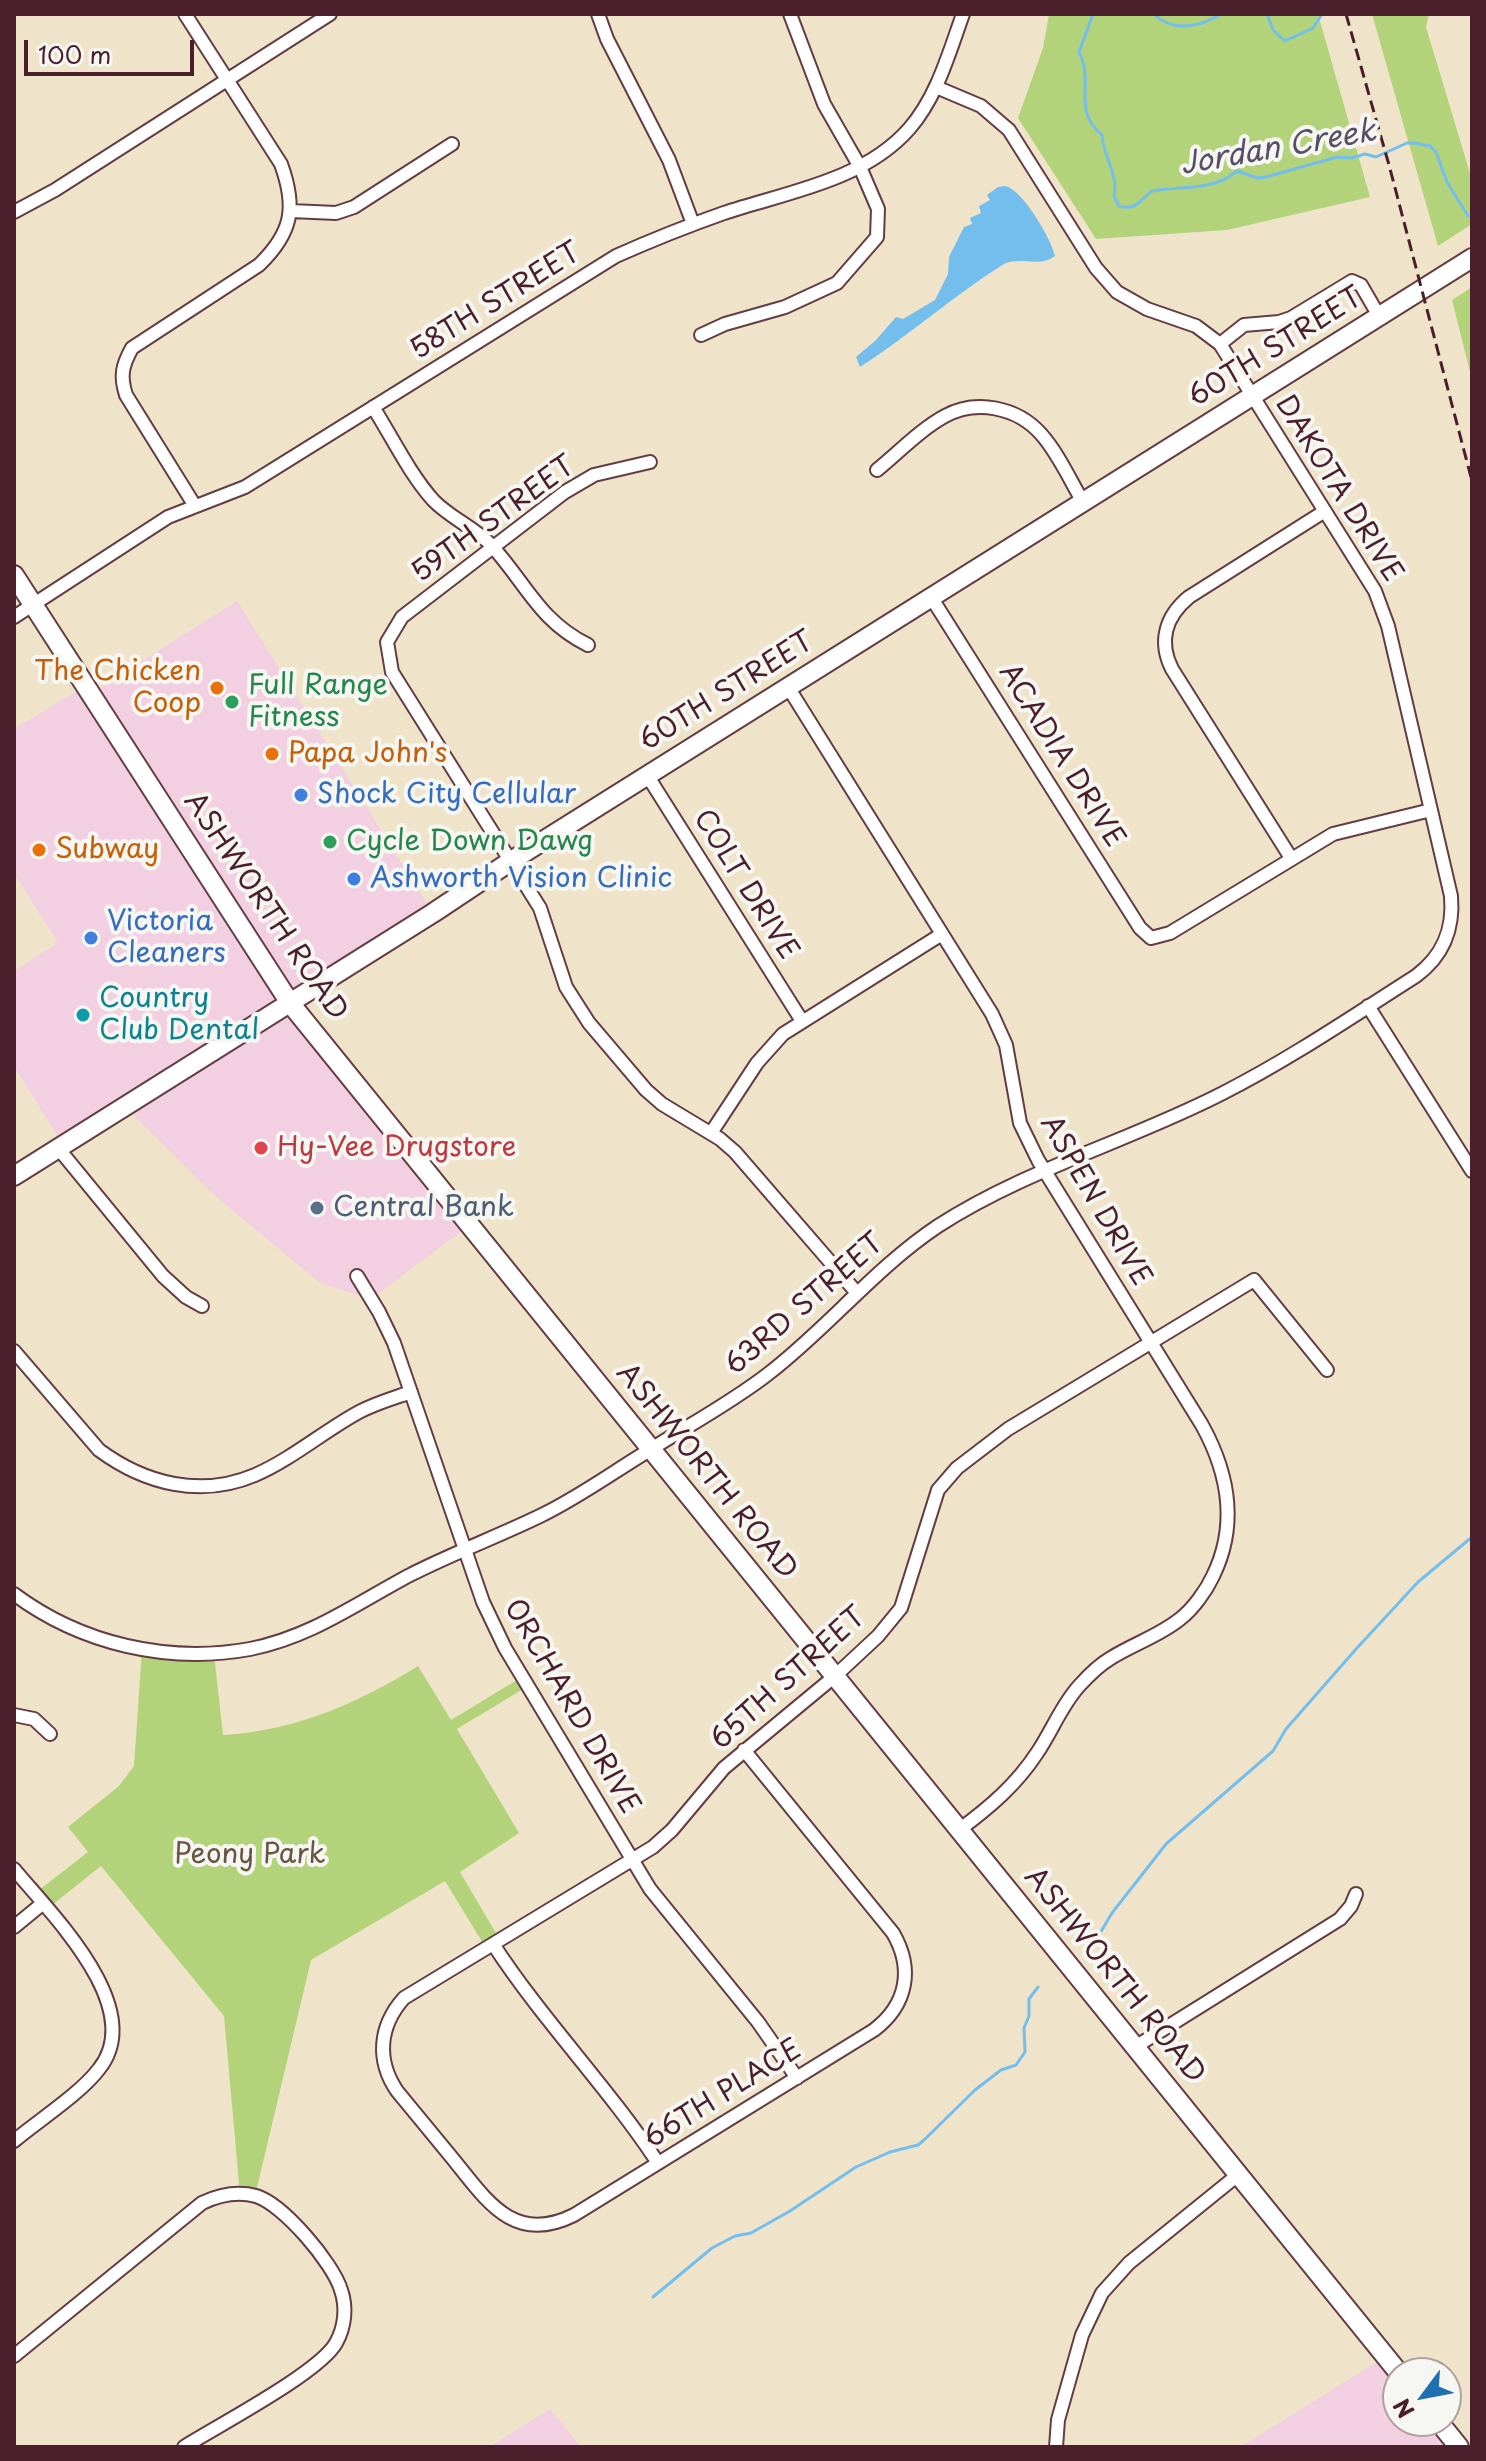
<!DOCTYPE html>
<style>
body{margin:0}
#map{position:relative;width:1486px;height:2461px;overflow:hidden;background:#efe4c9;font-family:"Playpen Sans",sans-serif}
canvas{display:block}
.frame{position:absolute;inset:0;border:16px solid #4a1f2b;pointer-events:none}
.north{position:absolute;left:1382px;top:2357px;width:80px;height:80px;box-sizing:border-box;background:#f6f6f2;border:2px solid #b1a0a2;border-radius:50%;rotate:238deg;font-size:22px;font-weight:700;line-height:32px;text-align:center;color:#4a1f2b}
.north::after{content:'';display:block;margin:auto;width:28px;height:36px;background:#1f6fb2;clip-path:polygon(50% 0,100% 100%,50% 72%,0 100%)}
.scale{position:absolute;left:24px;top:40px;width:170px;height:36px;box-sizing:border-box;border:4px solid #4a1f2b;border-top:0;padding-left:10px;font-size:24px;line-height:28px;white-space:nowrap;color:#4a1f2b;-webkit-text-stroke:6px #f6f6f2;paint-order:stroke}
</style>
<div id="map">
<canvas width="1486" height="2461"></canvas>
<div class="frame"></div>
<div class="north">N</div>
<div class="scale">100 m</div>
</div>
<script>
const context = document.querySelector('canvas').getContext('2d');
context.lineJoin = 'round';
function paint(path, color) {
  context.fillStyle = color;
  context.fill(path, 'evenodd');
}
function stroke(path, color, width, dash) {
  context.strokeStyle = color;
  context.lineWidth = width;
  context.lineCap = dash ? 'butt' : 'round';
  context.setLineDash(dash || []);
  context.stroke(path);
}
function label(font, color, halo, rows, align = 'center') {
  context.font = font + ' "Playpen Sans",sans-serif';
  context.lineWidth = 8;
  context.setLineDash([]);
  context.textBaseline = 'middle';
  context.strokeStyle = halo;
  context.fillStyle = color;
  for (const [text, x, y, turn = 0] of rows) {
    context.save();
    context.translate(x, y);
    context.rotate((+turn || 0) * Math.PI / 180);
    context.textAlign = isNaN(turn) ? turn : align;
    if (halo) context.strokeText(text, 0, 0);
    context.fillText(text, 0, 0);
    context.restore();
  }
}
paint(new Path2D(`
 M237,601L433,913L290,1003L470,1225L371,1299L320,1283L213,1194L125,1107L63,1145L14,1066V971L58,943L14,873V729L85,686L90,694Z
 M1385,2357L1398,2373V2421H1438L1459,2447H1240Z
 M550,2409L581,2447H489Z`), '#f2cfe1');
paint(new Path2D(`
 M1049,14H1318L1370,197L1227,230L1096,239L1018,118L1043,48Z
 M1372,14H1429L1426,27L1472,180V224L1438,246Z
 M1472,287V380L1452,300Z
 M142,1649L214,1654L223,1735C294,1731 359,1703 418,1666L451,1720L522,1677L528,1686L457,1729L519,1833L460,1872L500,1940L486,1948L445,1881L311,1960L255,2196L240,2194L224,2016L101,1866L47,1909L34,1894L88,1852L68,1827L119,1786L134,1766Z`), '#b2d37a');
paint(new Path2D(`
 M1005,186C1022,189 1051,238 1055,256C1040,268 1021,256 1004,264C954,295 910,335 860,367L856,357L876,340L896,317L903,319L935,300L948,274L949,257L964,227L972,224L970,218L981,213L979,206L990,200L987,195L998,187Z`), '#74beed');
stroke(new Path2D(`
 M1093,14L1079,52C1095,83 1071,109 1102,135C1103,156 1119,175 1114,196L1119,206C1137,211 1139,200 1152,191C1181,186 1214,191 1237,171L1257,178L1266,177L1337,157L1352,158L1365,154L1376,157L1407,143H1415L1430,146L1436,152L1447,182L1468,216
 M1154,14C1173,33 1200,27 1221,14
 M1267,14L1273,30L1285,41L1313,28L1322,14
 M1096,1940L1112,1913L1166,1844L1273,1751L1286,1729L1357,1648L1418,1582L1472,1537
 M653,2297L712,2248L735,2236L751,2233L790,2211L856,2167L890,2152L918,2145L924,2140L975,2090L1001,2070L1016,2065L1025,2052L1024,2028L1029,2016V1999L1038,1987`), '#74beed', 3);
const minor = new Path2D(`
 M185,14L281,164C297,208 292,233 259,265L132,348C122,366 120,376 126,395L195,506
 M598,14L607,39L669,160L693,224
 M291,211L336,213L354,207L452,144
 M14,212L55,190L330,14
 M701,335L725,324L785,307L837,283L877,237L878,209L860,167L824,104L790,14
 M1220,344L1244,325L1279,322L1291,318L1352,281L1361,285L1379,316
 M373,407C392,437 409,473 433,500C450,518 474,527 491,545C526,583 539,621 588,645
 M650,462L594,475L565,492L402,617L387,642L392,672L540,908L566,987L589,1023L646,1090L662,1104L720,1139L735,1152L857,1293
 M877,470C899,452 921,429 945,416C976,399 1017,407 1041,434C1058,453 1070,480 1083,502
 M931,597L1140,928L1151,938L1170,933L1333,834L1431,810
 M14,617L168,517L245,487L616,256C652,240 687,226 724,213C787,192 863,181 909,129C937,97 949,53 963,14
 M788,687L992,1014L1006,1045L1020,1123L1038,1160L1202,1425C1229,1474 1238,1525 1213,1576C1206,1591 1193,1609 1180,1619C1159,1636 1133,1644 1111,1658C1099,1665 1088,1676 1079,1686C1061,1706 1052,1731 1037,1753C1016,1785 990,1807 959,1830
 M647,775L802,1021
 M1291,858L1172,669C1158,641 1166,616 1189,597L1325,511
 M1368,1006L1472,1171
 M711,1133L757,1063L783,1034L942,934
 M58,1148L163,1276L186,1297L202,1306
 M357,1276L379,1312L394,1343L483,1602L505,1648L650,1889L758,2022L797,2078
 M14,1351L99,1450C145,1484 201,1498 255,1475C292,1459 324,1431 359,1412C376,1403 394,1398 411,1392
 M14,1594C81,1644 168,1664 250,1649C311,1637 357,1603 410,1575C453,1553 499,1536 542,1515C581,1496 616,1470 653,1448C691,1424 732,1402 768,1374C828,1328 875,1268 938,1226C1026,1169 1130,1141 1223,1093C1290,1059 1353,1016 1416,976C1443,956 1454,930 1451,896L1388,626L1375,591L1220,344L1196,326L1147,309L1117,292L1096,268L1009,130L981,106L936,87
 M14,1715L34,1719L50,1734
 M744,1750L893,1933C914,1969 907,2005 874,2030L574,2215C514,2245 487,2201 453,2159C434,2136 416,2114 397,2091C376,2060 379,2026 404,1998L653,1847L672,1830L724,1768L835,1676L878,1636L901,1608L938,1490L957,1468L1008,1429L1254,1280L1327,1370
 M14,1869C51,1914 148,2008 99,2069C80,2094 39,2120 14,2141
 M14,1927L42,1904
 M493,1944C543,2021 608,2087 658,2163
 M1135,2047L1340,1919L1351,1906L1356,1894
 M14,2356L202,2203C219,2195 237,2191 256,2196C283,2204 333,2263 341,2290C347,2307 345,2327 336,2343C319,2373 217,2426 184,2447
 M1056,2447L1058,2420L1082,2335L1102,2293L1129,2263L1239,2174`);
const secondary = new Path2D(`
 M14,575L290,1003L1399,2373
 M14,1176L433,913L511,861L1472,258
 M1438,2421L1459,2447`);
stroke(minor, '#633d43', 16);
stroke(secondary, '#633d43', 22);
stroke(minor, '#fff', 12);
stroke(secondary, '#fff', 18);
stroke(new Path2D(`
 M1346,14L1389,165L1472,481`), '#4a1f2b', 3, [12, 6]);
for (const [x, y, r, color] of [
 [217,688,8,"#e8710a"],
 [232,702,8,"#2e9e5b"],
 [272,754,8,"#e8710a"],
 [301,795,8,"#3f7fe0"],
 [330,842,8,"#2e9e5b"],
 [39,850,8,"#e8710a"],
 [354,879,8,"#3f7fe0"],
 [91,938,8,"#3f7fe0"],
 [83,1015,8,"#0f9aa8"],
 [261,1148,8,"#e0444e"],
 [317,1208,8,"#5c6f8a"]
]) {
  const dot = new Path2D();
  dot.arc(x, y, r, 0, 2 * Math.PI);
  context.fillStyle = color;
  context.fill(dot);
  stroke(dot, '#f6f6f2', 3);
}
label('28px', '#4a1f2b', '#f6f6f2', [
 ["58TH STREET",496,302,-32],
 ["60TH STREET",1276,348,-32],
 ["DAKOTA DRIVE",1338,489,58],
 ["59TH STREET",494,520,-36],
 ["60TH STREET",727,692,-32],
 ["ACADIA DRIVE",1061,756,58],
 ["COLT DRIVE",745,885,58],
 ["ASHWORTH ROAD",265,907,56],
 ["ASPEN DRIVE",1095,1201,60],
 ["63RD STREET",805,1305,-41],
 ["ASHWORTH ROAD",706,1472,51],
 ["65TH STREET",789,1679,-42],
 ["ORCHARD DRIVE",571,1707,60],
 ["ASHWORTH ROAD",1114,1976,51],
 ["66TH PLACE",723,2095,-32]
]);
label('28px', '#c56008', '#f6f6f2', [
 ["The Chicken",201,672,"right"],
 ["Coop",201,704,"right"],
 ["Papa John's",288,754],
 ["Subway",55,850]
], 'left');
label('28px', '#27864d', '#f6f6f2', [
 ["Full Range",248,686],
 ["Fitness",248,718],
 ["Cycle Down Dawg",346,842]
], 'left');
label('28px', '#366cbe', '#f6f6f2', [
 ["Shock City Cellular",317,795],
 ["Ashworth Vision Clinic",370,879],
 ["Victoria",107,922],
 ["Cleaners",107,954]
], 'left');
label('28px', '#0d838f', '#f6f6f2', [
 ["Country",99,999],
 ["Club Dental",99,1031]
], 'left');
label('28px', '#be3a42', '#f6f6f2', [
 ["Hy-Vee Drugstore",277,1148]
], 'left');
label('28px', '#4e5e75', '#f6f6f2', [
 ["Central Bank",333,1208]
], 'left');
label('28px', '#695543', '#f6f6f2', [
 ["Peony Park",250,1855]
]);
label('italic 30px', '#574f65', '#f6f6f2', [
 ["Jordan Creek",1278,149,-10]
]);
</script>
